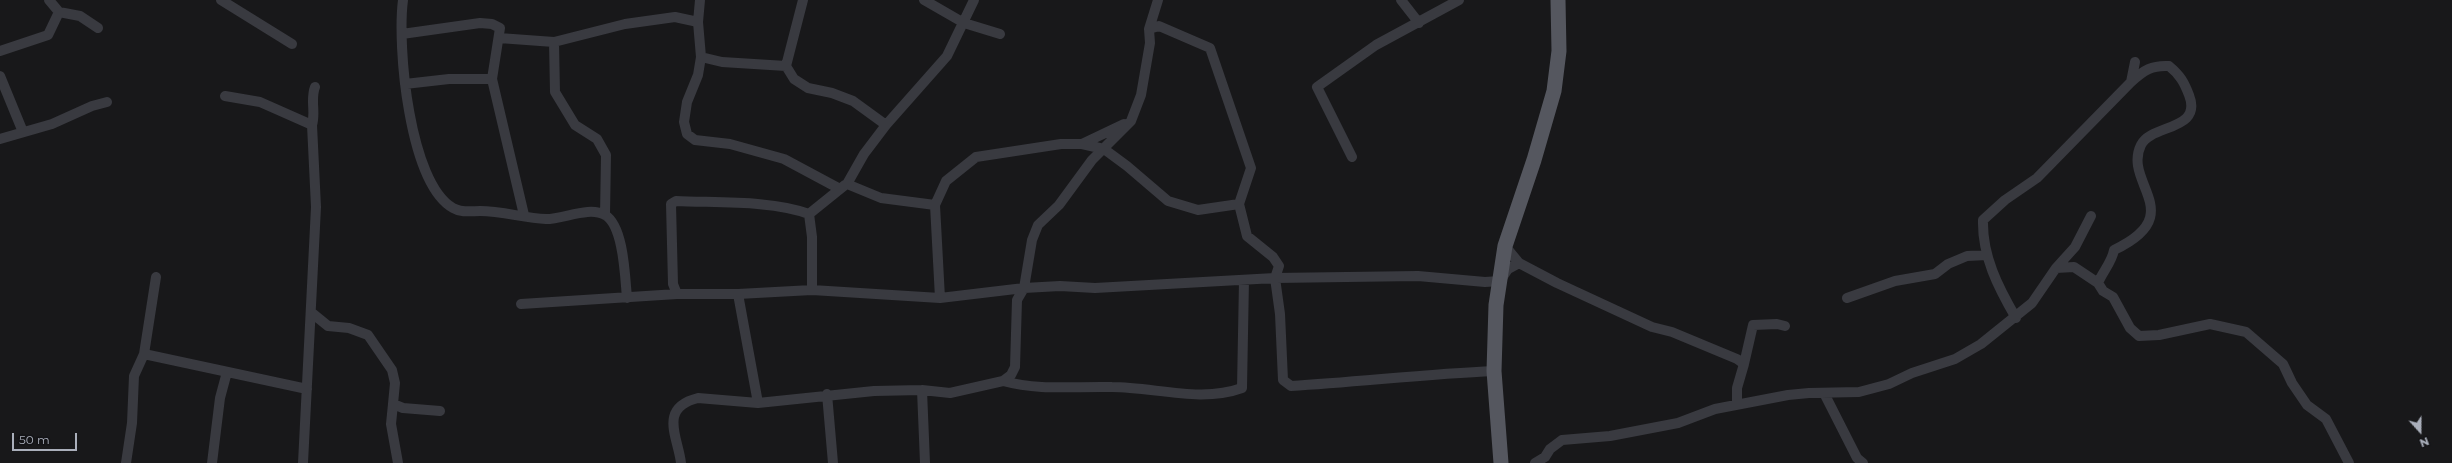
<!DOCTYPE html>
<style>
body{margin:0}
#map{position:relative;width:2452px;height:463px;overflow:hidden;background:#18181a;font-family:Montserrat,sans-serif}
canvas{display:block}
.north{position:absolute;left:2400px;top:411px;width:40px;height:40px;-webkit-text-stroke:3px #131316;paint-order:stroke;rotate:159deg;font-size:11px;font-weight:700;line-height:16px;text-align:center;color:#aaafbb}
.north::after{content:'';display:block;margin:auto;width:14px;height:18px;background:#aaafbb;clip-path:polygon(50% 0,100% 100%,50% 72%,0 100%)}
.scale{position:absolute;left:12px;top:433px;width:65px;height:18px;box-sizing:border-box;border:2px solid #aaafbb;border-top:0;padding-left:5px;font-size:12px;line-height:14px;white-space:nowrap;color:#aaafbb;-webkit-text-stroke:3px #131316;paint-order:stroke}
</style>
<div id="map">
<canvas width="2452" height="463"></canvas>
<div class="north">N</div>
<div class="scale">50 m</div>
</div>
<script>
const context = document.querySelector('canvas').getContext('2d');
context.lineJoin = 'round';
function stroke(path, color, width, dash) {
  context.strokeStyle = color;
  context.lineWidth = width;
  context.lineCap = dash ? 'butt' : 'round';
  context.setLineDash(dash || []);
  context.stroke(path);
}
stroke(new Path2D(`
 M221,0L292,44
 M403,0C397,46 409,183 453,208C461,213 472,211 480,211C502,211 524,218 546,219C564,219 589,206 605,215C624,226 625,278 627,298
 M700,0L698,22L701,57L698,75L687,102L684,122L687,134L695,140L730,144L784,159L840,189
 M803,0L786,66L794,79L808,88L832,93L853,101L886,125
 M924,0L964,23L1000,34
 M1401,0L1419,23
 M59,12L80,16L98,28
 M1149,29L1159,26L1210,48L1251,168L1239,204L1247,236L1273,257L1279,266L1275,278L1280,314L1283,380L1291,386C1359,382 1426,374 1494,371
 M402,34L480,23L492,24L500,28L492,79L524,215
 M499,38L554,42L625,24L675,17L698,22
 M554,42L555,92L575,125L597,139L606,155L605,215
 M0,51L48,35L59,12L49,0
 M701,57L722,62L786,66
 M0,76L23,132
 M405,84L449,79H492
 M225,96L260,102L312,125L316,207L303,463
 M312,125C316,112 310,100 315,87
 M0,139L52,124L92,106L107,102
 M1082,144L1104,149L1127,166L1168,201L1198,210L1239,204
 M1352,157L1317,87L1376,45L1459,0
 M935,205L946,181L976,157L1061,144H1082L1124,124
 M1505,246L1519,263L1557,283L1652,327L1672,332L1737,359L1744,364L1737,388V405
 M2056,268L2074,267L2098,283L2103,291L2113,297L2130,328L2139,336L2159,335L2210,324L2246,332L2283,364L2292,383L2307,405L2326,419L2349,463
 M156,277L144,354L307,389
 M2098,283C2103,271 2112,262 2114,250C2190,214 2122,183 2141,145C2151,124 2203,131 2189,95C2184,82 2180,75 2169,66C2152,65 2144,70 2131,82
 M812,290V237L809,214L845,185
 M677,294L673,284L671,204L676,201C715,203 772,200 809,214
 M738,294L758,403
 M940,298L935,205L881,198L847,184L864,154L886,125L947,56L974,0
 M1847,298L1895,281L1935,274L1948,264L1967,256L1987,255
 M521,304L677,294H738L812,290L940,298L1024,288L1060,286L1095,288L1275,278L1418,276L1485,282L1500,281L1508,269L1519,263
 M312,313L328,326L349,328L368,335L392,370L395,383L393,404
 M2016,318C1998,287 1982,256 1983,220L2005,200L2037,178L2131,82L2135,62
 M1744,364L1753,325L1777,324L1785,326
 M1003,381C1040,391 1074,386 1112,387C1154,387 1201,403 1242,388L1244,280
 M922,390L925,463
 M1824,393L1857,458L1863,463
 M827,394L833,463
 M126,463L132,423L134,376L144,354
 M212,463L220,398L227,372
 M398,463L391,424L393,404L403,408L440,411
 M681,463C678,437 658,408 698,398L758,403L874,391L922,390L950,393L1003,381L1011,375L1015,367L1017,300L1024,288L1032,240L1038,225L1059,205L1092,160L1131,121L1141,95L1150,43L1149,29L1158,0
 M1535,463L1545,457L1550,449L1562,440L1610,436L1678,423L1715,409L1788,395L1809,393L1859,392L1889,384L1912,373L1955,359L1981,344L2032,303L2056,268L2075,247L2091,216`), '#393a40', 10);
stroke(new Path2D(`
 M1501,463L1494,371L1496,305L1505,246L1534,160L1554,91L1559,51L1558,0`), '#55575f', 15);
</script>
